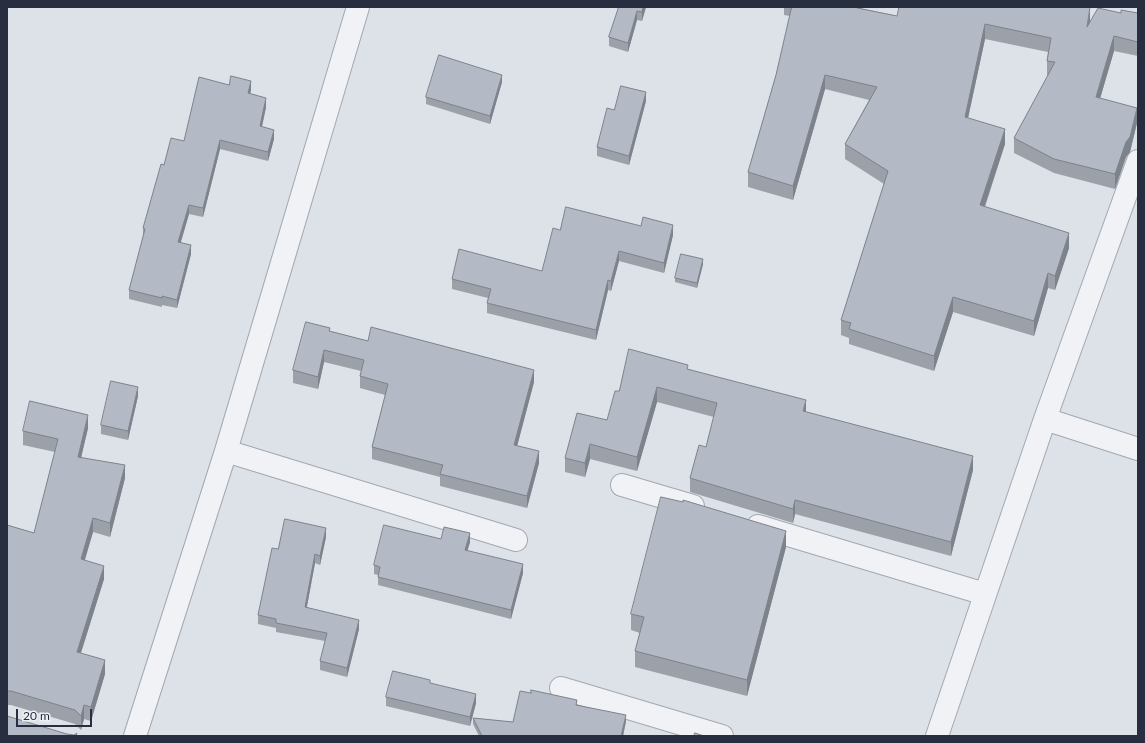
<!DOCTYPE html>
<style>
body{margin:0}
#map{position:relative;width:1145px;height:743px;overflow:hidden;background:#dde1e8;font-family:Lato,sans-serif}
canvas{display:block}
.frame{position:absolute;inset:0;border:8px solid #262e3f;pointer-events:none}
.scale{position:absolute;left:16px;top:709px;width:76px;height:18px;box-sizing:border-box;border:2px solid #262e3f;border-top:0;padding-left:5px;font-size:12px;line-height:14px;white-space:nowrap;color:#262e3f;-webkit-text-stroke:3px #ecf0f5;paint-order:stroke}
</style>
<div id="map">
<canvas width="1145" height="743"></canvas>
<div class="frame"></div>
<div class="scale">20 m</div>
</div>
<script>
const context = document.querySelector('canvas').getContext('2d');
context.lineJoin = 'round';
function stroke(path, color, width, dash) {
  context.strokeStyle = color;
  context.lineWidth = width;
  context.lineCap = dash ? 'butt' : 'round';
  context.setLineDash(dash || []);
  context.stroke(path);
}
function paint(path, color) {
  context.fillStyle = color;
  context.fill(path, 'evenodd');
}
const minor = new Path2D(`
 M1045,419L1138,449
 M226,451L516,540
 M622,485L693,506
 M758,526L985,594
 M561,688L722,736
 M135,736L226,451L358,7
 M937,736L1045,419L1138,161`);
stroke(minor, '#a2a8b2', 24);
stroke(minor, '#f0f2f6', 22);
paint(new Path2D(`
 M619,7H646L642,21L637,20L628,52L609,46V37Z
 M784,7H860V8L897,16L1090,22L1121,13H1138V56L1114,51L1100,99L1137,123L1130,152L1126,157L1115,189L1054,173L1014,153V138L1048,76L1047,75V61L1048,52L985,39L968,118L1005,144L985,207L1069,248L1055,290L1048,288L1034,336L953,312L934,371L849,344V338L841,335V320L884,184L845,159V144L869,100L825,89L793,200L748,187V172L776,75L790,16L784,15Z
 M502,82L490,124L426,104V97Z
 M229,85L251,90L250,94L266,107L262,127L274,139L268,161L220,149L203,217L189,214L181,242L191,254L177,308L162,305V307L129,299V290L143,237V228L164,165Z
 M646,101L629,165L597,156V147L614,110Z
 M560,230L673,235L664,273L619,261L611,291L608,290L596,340L487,313V303L488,298L452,289V279L542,271Z
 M703,264L697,288L675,282V278Z
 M330,331L368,341L534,382L517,446L539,463L527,508L440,486V477L372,459V447L385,395L360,388V376L361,371L324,362L318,389L293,383V370Z
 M688,369L806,412L973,470L951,556L795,514L793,523L690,492V478L706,447L714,417L657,402L637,471L590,459L585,477L565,472V458L607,420L619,391Z
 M138,396L128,440L101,434V425Z
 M88,428L81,457L125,478L110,537L93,532L85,560L104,579L81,653L105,674L91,721L84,719L81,730L75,724L11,705H7V525L34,533L55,452L23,445V431Z
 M326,537L320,565L315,563L307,607L359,629L347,677L320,670V661L325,641L276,632V628L258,624V615L278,549Z
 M441,539L470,542L467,551L523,573L511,619L378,585V575L374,574V565Z
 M786,547L747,696L635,667V651L640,633L631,630V614Z
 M386,697L476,703L470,726L386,706Z
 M577,705L626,721L623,736H479L473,724V718L513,722Z`), '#9ba0a9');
paint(new Path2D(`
 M643,7H646L642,21V12Z
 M1090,7V21L1087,42V27Z
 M637,11V20L628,52V43Z
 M985,24V39L965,132V117Z
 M1114,36V51L1096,112V97Z
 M502,75V82L490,124V116Z
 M825,75V89L793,200V186Z
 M251,81V90L248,102V93Z
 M646,92V101L629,165V156Z
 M266,98V107L260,135V126Z
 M1137,108V123L1130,152L1126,157L1115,189V174Z
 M1005,129V144L980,220V205Z
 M274,130V139L268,161V152Z
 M220,140V149L203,217V208Z
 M189,205V214L178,251V242Z
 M673,225V235L664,273V263Z
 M1069,233V248L1055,290V276Z
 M191,245V254L177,308V300Z
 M619,251V261L611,291V281Z
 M703,259V264L697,288V283Z
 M1048,273V288L1034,336V321Z
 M608,280V290L596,340V330Z
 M953,297V312L934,371V356Z
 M324,350V362L318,389V377Z
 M534,370V382L514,458V445Z
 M138,387V396L128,440V431Z
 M657,387V402L637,471V457Z
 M806,400V414L803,411Z
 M88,415V428L78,471V457Z
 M590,444V459L585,477V463Z
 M539,451V463L527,508V496Z
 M973,456V470L951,556V542Z
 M125,465V478L110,537V523Z
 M795,500V514L793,523V509Z
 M93,518V532L81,572V559Z
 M326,528V537L320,565V556Z
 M786,531V547L747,696V680Z
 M470,533V542L465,559V550Z
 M315,554V563L305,616V607Z
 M523,564V573L511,619V610Z
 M104,566V579L77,665V652Z
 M359,620V629L347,677V668Z
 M105,660V674L91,721V707Z
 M476,694V703L470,726V717Z
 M84,705V719L81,730V716Z
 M626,715V721L623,736H621Z`), '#7e828a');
const building = new Path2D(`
 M619,7H643L642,12L637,11L628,43L609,37Z
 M792,7H857V8L897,16L899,7H1090L1087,27L1098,8L1121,13V10L1138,13V42L1114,36L1096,97L1137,108L1130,137L1126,142L1115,174L1054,159L1014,138L1055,62L1047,61L1051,38L985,24L965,117L1005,129L980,205L1069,233L1055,276L1048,273L1034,321L953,297L934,356L849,329L851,323L841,320L888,171L845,144L877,87L825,75L793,186L748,172L776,75Z
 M439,55L502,75L490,116L426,97Z
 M231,76L251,81L248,93L266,98L260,126L274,130L268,152L220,140L203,208L189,205L178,242L191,245L177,300L162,296V298L129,290L145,229L143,228L161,164L164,165L171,138L184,141L199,77L229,85Z
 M621,86L646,92L629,156L597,147L607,108L614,110Z
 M566,207L641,226L643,217L673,225L664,263L619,251L611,281L608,280L596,330L487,303L491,289L452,279L459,249L542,271L553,228L560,230Z
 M681,254L703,259L697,283L675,278Z
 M306,322L330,328L329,331L368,341L371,327L534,370L514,445L539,451L527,496L440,474L443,465L372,447L388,384L360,376L364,360L324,350L318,377L293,370Z
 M629,349L688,365L687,369L806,400L803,411L973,456L951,542L795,500L793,509L690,478L699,445L706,447L717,403L657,387L637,457L590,444L585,463L565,458L577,413L607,420L615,391H619Z
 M111,381L138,387L128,431L101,425Z
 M30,401L88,415L78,457L125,465L110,523L93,518L81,559L104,566L77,652L105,660L91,707L84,705L81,716L75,710L11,691H7V525L34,533L58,439L23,431Z
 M661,497L683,502V500L786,531L747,680L635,651L644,617L631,614Z
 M285,519L326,528L320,556L315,554L305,607L359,620L347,668L320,661L327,633L276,623V619L258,615L272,548L278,549Z
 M384,525L441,539L444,527L470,533L465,550L523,564L511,610L378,577L380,567L374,565Z
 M393,671L430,680V683L476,694L470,717L386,697Z
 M531,690L577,700L576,705L626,715L621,736H482L473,718L513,722L520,691L531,693Z
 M7,716L67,734L74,735L77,733L76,736H7Z
 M695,733L704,736H694Z`);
paint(building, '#b4bac5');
stroke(building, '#7e828a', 1);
</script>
